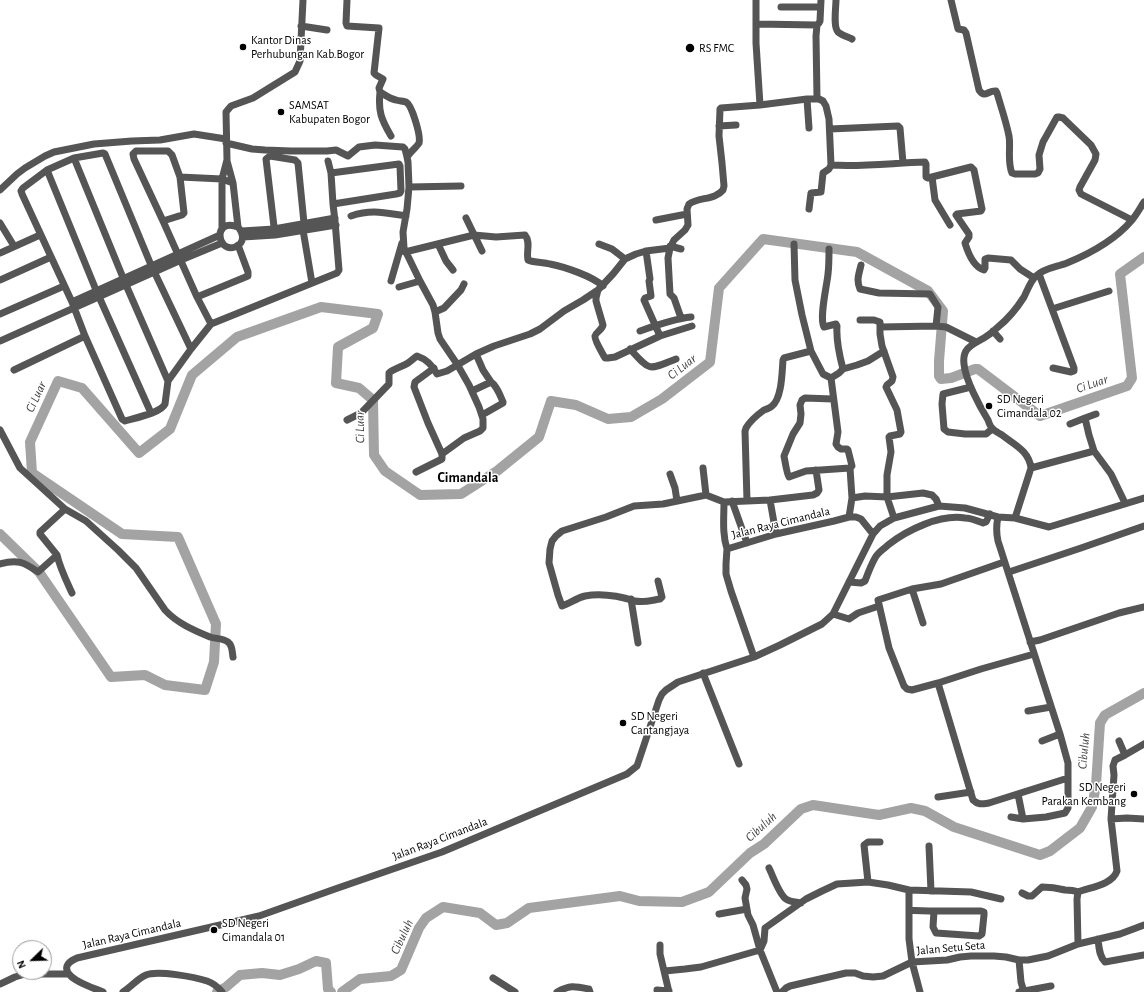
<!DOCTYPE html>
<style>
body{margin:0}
#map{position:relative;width:1144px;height:992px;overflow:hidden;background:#fff;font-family:"Alegreya Sans",sans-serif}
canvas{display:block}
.north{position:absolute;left:12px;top:940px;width:40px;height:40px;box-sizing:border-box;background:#fff;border:1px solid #999;border-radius:50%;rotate:247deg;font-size:11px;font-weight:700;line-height:16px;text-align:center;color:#000}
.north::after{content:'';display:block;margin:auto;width:14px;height:18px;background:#000;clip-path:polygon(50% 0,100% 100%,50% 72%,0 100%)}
</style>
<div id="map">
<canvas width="1144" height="992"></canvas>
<div class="north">N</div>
</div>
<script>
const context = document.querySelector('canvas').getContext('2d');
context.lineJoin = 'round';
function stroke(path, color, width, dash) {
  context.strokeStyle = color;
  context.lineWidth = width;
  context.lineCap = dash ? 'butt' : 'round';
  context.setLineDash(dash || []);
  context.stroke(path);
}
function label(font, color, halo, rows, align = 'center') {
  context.font = font + ' "Alegreya Sans",sans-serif';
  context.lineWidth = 3;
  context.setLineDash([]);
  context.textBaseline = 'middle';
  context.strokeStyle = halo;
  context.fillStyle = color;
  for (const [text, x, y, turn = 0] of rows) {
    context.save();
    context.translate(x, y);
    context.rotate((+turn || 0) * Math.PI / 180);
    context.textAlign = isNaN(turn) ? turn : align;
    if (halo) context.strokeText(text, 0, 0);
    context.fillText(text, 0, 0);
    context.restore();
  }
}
stroke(new Path2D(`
 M0,534L39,572L111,677L145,675L165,685L205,690L214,662L216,624L178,537L122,534L32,473L30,442L58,381L82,388L139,453L170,429L192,375L237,337L321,307L378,314L373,328L338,347L336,383L359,388L373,400L374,455L385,471L420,495L461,494L497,471L539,437L551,401L576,405L608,419L631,417L662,399L710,362L719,288L763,239L857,252L928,291L943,311L939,361V376L941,379L951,378L975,369H978L1040,416L1127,386L1132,378L1120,274L1144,257
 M217,992L226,987L240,975L262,973L280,975L299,969L316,961L326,963L328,989L331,992
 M342,992L360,979L391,976L401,970L419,928L426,918L443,907L480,913L496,925L507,923L529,908L620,896L639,901L682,902L709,892L750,853L764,844L801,809L813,805L879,815L911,808L925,811L954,827L1040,855L1050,851L1080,828L1092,807L1096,785L1100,723L1105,715L1144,693`), '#a3a3a3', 10);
stroke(new Path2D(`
 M347,0L346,23L347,26L379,28L374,73L376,75L383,79L379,88L380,92C385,95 390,99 396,100C399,101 403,101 406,102C412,105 421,136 419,143C416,148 410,152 407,157L408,162L409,187L407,209L403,232L404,248L420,281L433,305L435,312L438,333L440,339L457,364L469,385L479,407L483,419V428L480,431L464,438L442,454V459L416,472
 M756,0V43L760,105
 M836,0C836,7 833,27 838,32C841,35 848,37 852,39
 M951,0L958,29L964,30L966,33L979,90C985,99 988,90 996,91L997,93C1001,107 1006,121 1009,136C1011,147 1007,162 1012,173L1015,174H1035L1038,173L1040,169L1039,155L1043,142L1057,117H1059L1063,118L1091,145L1096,154L1095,160L1080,187L1079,190L1081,194L1132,220
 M781,7H820
 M756,24L817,25L816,36L817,98
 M817,25L819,23L820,21L821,0
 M301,26L327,30
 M380,92C378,111 381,119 391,136
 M807,99L809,128
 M719,126L736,125
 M830,129L898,126L900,128L903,163
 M226,143L252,149L265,150L291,151H327L336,150L348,156L359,147L375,145L403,147L405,149L407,157
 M74,158L126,285L168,381
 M227,161L233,183L238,227C244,234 245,243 235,247C216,253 213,217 238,227
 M328,161L331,173L333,204
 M831,165C862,167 893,163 925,162L926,164V177L928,178L971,167L974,170L982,209L981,211L957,214L956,215L969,234V237L965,243C968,253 974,267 984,270L985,268V259L988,258L1011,260L1020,269L1034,278
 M47,170L96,290L151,413
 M932,177L935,200L950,225
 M409,187L461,186
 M0,190L17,174L25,168L45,156L54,152L94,144L132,141L160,140L194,134L226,139
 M351,216C372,209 385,213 406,216
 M466,218L482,251
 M656,220L687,214
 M163,221L182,215L184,213L180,177
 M0,223L14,246
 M222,229V179L227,160L226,112L231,106L253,98L295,72L300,61L303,0
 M242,231L274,229L335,218
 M275,235L266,159L270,156L295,160L298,163L304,223L303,230L312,283
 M243,237L275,235L336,225
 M438,244L446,261L453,270
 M599,244L612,249L625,259
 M794,244L795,280L802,315L811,351L823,374L831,378
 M670,246L681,249
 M670,248L668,258L670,294L674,298L681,318
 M829,249C829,257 829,266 828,274C827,285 819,318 824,327L836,324L837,326C836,341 839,354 843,369
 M646,251L650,279L649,281L651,296L645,298L644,300L660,336
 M405,252L474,235L496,237L525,235C531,242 526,252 528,260C535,263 543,262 550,264C565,267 592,276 603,286
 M0,253L40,235
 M861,265C859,274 856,280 860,289L879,293L930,294L938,307L936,326
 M1039,274L1074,368V371L1071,372L1053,368
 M0,280L51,257
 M391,281L402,243
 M399,287L420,281
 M598,290L596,298V301L603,325C602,330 596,332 595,336C594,340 603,354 605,358H608L615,357L660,336L692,326
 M197,297L163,221L134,159L133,154L136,151H168L172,155L180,177L222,179L233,183
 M72,302L220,235
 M1052,309L1109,291
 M435,312L444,308L461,290L464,284
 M0,314L64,286
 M860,320H874L880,322V327
 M211,324L197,297L248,276V272L238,245
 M640,331C657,325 673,319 691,317
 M993,331L1000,339
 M0,341L181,260L222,243
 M191,349L151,265L105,154L103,153L74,158L47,170L23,188L21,191L22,194L72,302L85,336L122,419L125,421C135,418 161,413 165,404L168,381L191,349L211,324L337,273L339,270L335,221L333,204L396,194L400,193L401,191L400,166L399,164L331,173
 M630,349C651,372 648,370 676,359
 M476,354L483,370L491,382
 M434,368L415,382L414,387L428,423L442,454
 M14,370L85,336
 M831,378L838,432L836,444L838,447L841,449H847L848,450L852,466L850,468L852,498L849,517
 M831,378L839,373L843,369L857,365L868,361L884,351
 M971,387L943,394L942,404L944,429L948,432L965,434H986L992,429
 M472,391L491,382C497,386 500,395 503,402V403L482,415
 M833,399L805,398L802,400L800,405L801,414L800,423L793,434L784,456C785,461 787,475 789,477L806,471L850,468
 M1096,414L1085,418L1089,435L1094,451L1111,474L1125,503
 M347,420L361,413L389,384V373C395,368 402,367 408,363C411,361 414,358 417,356C426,359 433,366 437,374L447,371L476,354L494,346L530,334L540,329L564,311L583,300L598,290L613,274L625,259L636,254L646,251L670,248L674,240L685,230L688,225L687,209L689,204C699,197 715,200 723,190L724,186L722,163L719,136L720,109L721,108L760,105L807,99H819L823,101L826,106L829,119L831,165L829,169L823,173L821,192L811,193L809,209
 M1070,424L1085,418
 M0,430L20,468L65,509L86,521L118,550L136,568L165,610C177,623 193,630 210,637C216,639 223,638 228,642C233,646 232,652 233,657
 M703,468L706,495
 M1031,468L1094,451
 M670,474L675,488L677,501
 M852,498L865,496L887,497L923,493L932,495L936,499L939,506
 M770,500L776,534
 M732,501L747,543
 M747,501L745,431L746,428C750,421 757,415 764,410C767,409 770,408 772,406C782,398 782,372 783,360L784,358L811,351
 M724,502C724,518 722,533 727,549
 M894,518L887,497V475L891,452L889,437L890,436L900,434L901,432L897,410L886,387L887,385L892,381L893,377L882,346L880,334V327L936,326L946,327L976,342
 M1015,518L1031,468C1029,451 1015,445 1002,435C999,433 994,431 992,428C990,426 989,423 988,420C980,407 965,379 964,364C962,348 972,345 984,338C989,335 994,331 998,327C1008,319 1017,308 1024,297C1027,291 1031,280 1036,276C1044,268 1057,267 1067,263C1089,254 1116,239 1132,220C1137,214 1140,208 1144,202
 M57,555C60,568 66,580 72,593
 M1004,562L941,584L912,589L878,600L889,648L904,686L907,689L912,690L938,683L981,669L1034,654
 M0,564C17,559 24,562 38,572L57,555L40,534V532L65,509
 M1009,572L1081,548L1144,526
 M658,581L662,597L660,599C653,600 643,603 635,601C619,596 602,593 585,596C577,598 570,603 562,606L558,595L549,563L550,549L552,541L556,536L562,531L606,517L634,506L663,504L706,495L724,502L770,500L813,495L817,493L819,490L816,470
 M849,582L861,583L865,581C868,573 871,565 875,558C878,552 884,549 888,545C907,530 940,514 965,518C971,518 978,521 983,523L986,522L990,514
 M912,589L923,623
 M631,599L638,643
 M833,614L849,619L858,613L879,606
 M1030,642L1040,640L1119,613L1144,607
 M754,657L731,591L726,574V564L727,549L776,534L834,521L849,517H856L861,519L873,534
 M703,673L739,764
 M938,683L973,800C978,805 982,804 989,803L1068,778V763L1060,734L998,541C996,532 996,526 998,517
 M1028,711L1051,707
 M1042,741L1060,734
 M1125,755L1144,744
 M938,797L971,792
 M1011,817L1023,819L1018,794
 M1023,819L1046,817L1065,813L1068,808V778
 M1111,819L1127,818L1144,819
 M929,846L931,891
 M769,868C773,876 779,894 786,899C789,902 797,902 801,903
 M742,880L746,885L747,889L745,898L748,915L753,925L760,950L777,992
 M868,882L864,845L868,842H880
 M909,890L971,892L1001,899
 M1022,893L1028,896H1032L1042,887C1051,887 1057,888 1065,890C1070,890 1073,890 1078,892
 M909,910C919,911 929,911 939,911H981L984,912V915L982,934L979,936L936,933L933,927L934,911
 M719,914L747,909
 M1098,939C1099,947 1099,956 1105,962L1144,955
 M1078,944L1077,899L1078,892C1091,887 1112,885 1117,871L1111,819L1114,775L1113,766L1115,760L1125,755L1119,741
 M660,945V954L669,992
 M1019,960L1021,982L1024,992
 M665,971L685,969L701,967L760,950L764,941L765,928L806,899L822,891L837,884L868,882L888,885L909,890V939L912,962L920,992
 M493,978L515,992
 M0,984L15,977L25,974H68
 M657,990L669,991
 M103,992C94,988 63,979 67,966C69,961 73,960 77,958L259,916L335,889L442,852L627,774L637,766L659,700L662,694L666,690L678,682L754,657L780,645L822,624L833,614L873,534L880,526L894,518L939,506L965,508L998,517L1015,518L1049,527L1144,498
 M123,992C131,987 137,979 146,975C157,970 195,977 207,981C213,983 218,987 222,992
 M557,992C570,985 574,986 589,989L590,992
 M782,992L786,988L790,986L846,973H855L863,976L873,977L883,976L912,962L947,960L960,957L971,956H994L1006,957L1019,960H1028L1048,956L1078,944L1120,934L1144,925
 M1019,992L1051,986`), '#555', 7);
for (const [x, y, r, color] of [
 [243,47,4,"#000"],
 [690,48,5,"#000"],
 [281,112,4,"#000"],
 [989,406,4,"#000"],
 [623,723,4,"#000"],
 [1134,794,4,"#000"],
 [214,930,4,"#000"]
]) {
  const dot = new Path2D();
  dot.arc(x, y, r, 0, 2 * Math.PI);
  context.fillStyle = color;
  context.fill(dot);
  stroke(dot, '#fff', 1.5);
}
label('12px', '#000', '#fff', [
 ["Kantor Dinas",251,40],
 ["Perhubungan Kab.Bogor",251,54],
 ["RS FMC",699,48],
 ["SAMSAT",289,105],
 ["Kabupaten Bogor",289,119],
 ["SD Negeri",997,399],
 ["Cimandala 02",997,413],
 ["SD Negeri",631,716],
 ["Cantangjaya",631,730],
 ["SD Negeri",1126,787,"right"],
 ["Parakan Kembang",1126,801,"right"],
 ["SD Negeri",222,923],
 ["Cimandala 01",222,937]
], 'left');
label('12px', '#000', '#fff', [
 ["Jalan Raya Cimandala",781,523,-14],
 ["Jalan Raya Cimandala",440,839,-21],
 ["Jalan Raya Cimandala",132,934,-13],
 ["Jalan Setu Seta",951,948,-5]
]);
label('italic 13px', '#444', '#fff', [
 ["Ci Luar",682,367,-38],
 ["Ci Luar",1092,384,-19],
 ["Ci Luar",36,397,-65],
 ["Ci Luar",360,427,-91],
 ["Cibuluh",1084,751,-85],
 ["Cibuluh",761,827,-42],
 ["Cibuluh",402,937,-65]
]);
label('bold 14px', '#000', '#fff', [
 ["Cimandala",468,478]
]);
</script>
